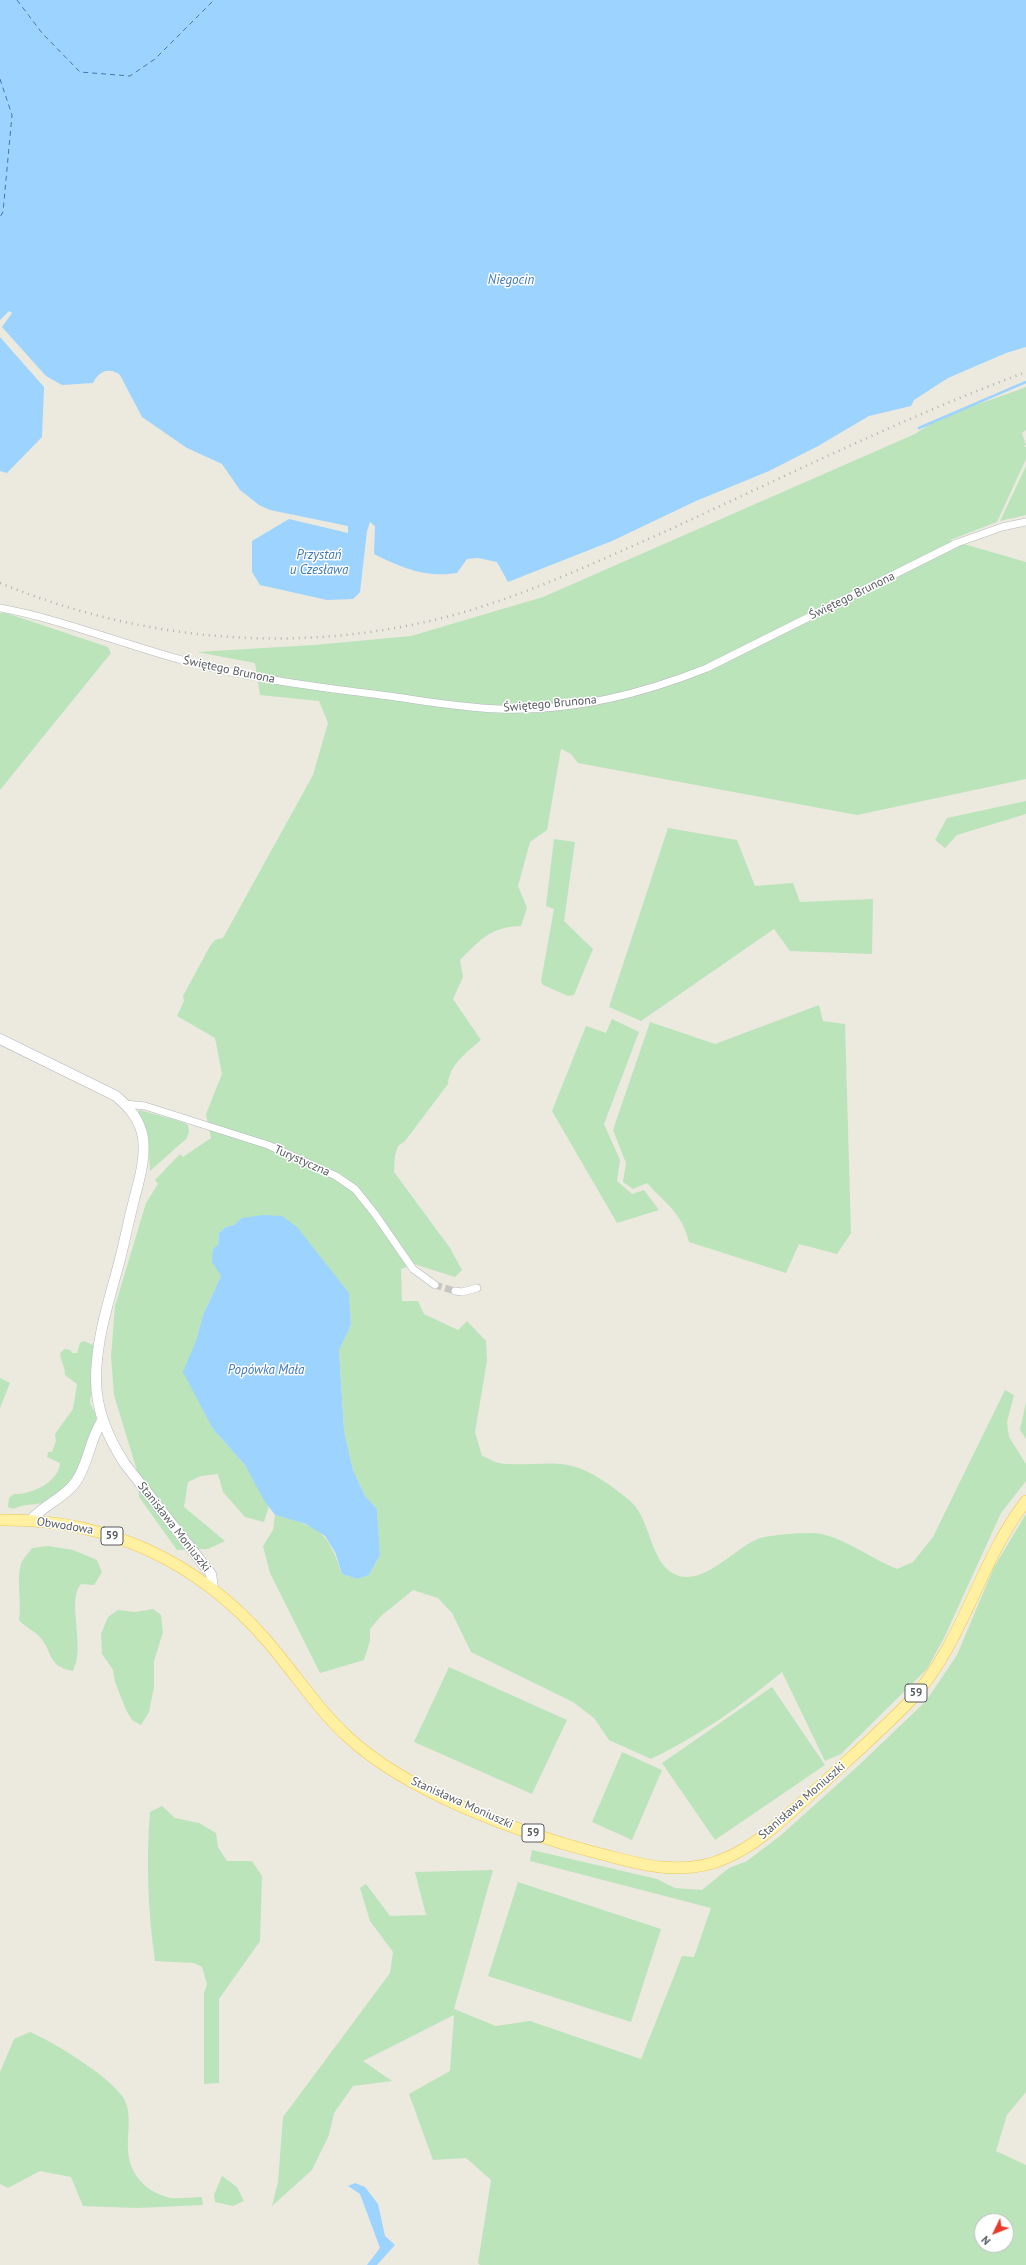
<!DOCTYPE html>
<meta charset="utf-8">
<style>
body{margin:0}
#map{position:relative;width:1026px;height:2265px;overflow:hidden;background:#ece9df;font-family:"PT Sans",sans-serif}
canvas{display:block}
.north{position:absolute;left:974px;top:2213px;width:40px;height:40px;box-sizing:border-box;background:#fff;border:1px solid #bcbec0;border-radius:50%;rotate:227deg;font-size:11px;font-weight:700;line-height:16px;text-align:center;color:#585c61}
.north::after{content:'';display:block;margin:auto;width:14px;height:18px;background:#e93928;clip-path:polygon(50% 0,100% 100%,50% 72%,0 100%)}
</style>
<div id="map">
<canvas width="1026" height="2265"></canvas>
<div class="north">N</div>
</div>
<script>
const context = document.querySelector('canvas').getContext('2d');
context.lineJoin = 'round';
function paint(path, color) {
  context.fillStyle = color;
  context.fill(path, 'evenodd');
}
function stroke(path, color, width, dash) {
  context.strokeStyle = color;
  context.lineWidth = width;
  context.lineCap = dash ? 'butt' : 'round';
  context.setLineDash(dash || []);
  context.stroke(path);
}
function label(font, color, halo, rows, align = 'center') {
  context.font = font + ' "PT Sans",sans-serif';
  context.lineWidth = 3;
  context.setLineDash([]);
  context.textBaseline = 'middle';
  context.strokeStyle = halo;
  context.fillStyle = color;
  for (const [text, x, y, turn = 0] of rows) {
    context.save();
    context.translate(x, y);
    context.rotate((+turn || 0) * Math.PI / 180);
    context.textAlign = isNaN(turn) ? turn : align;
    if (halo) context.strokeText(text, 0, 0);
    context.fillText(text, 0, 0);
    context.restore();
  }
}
paint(new Path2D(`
 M1026,387V430L1022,433L1026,445L1023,446L1026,447V459L997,522L950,540L1026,562V779L857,815L578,763L571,754L561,749L547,830L530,842L518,886L527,908L521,926C490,927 480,940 460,960L463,977L453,999L481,1040C467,1052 449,1065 448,1084L405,1141L398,1146L395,1155L394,1172L450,1248L462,1270L455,1277L414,1264L401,1269L402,1301H418L424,1314L458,1330L467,1321L486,1341L487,1361L475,1432L482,1456C488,1458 494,1462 499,1463C523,1467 548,1460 572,1466C592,1471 613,1487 629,1500C652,1518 649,1567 679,1576C706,1584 737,1546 760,1538C771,1535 810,1531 821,1534C848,1540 872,1559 897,1569L913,1562L933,1537L1005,1390L1014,1395L1007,1422L1009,1437L1026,1464V1481L1001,1513L944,1638L927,1669L841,1754L825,1761L782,1672C741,1706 699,1736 651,1759L609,1740L594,1718L573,1702L471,1652L452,1613L438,1598L413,1590L381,1616L370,1629V1641L364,1660L320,1673L270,1573L263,1546L273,1530L275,1515C319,1527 327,1529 342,1574L357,1579L369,1575L380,1555L377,1509L365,1496L353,1470L344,1431L339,1349L351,1325L349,1293L323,1262L242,1218L234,1225L226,1227L219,1233L218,1245L221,1276L203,1315L196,1341L213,1429L245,1465L269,1506L264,1522L245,1517L223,1492L218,1474L201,1476L188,1482L184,1507L225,1541L208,1549L177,1550L139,1497L138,1474L114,1395L111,1356L115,1306L146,1203L158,1184L155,1180L180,1154L183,1157L211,1138L206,1114L222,1074L215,1038L177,1016L184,1001L183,996L210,946L215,940L223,938L313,775L328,723L319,701L260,695L255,663L197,652L314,645L411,636L543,597L915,434C949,410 989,402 1026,387Z
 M1026,466V515L1000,521Z
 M0,613H6L108,647L111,653L0,790Z
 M1026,801V814L957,835L945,848L935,840L947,818Z
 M668,828L737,840L755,886L793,883L800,902L873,899L872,954L790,951L774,929L641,1021L609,1007Z
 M554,839L575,842L564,921L593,949L574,995L568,996L543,985L541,981L554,909L546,906Z
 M819,1005L823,1021L845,1024L851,1233L837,1254L799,1244L786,1273L689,1242C682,1213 666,1204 647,1183L633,1189L623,1182L626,1163L613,1130L650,1022L715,1044Z
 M612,1019L639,1032L604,1124L620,1160L617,1181L632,1194L644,1190L659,1210L617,1223L552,1111L586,1026L606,1033Z
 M140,1110L182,1122L188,1125L189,1131L187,1138L150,1171L148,1135L138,1111Z
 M84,1341L93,1345C96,1355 89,1366 91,1378C92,1381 94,1383 94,1386C94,1391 90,1396 90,1401C90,1407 97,1412 96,1418C95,1443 73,1482 54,1498C42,1507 25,1502 14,1509L8,1507L9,1498L14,1494C31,1495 59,1482 60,1463L47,1457L48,1452H52L56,1441L55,1434L73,1409L77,1384L65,1375C65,1366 61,1362 60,1353L65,1349L70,1350L73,1353H77L80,1343Z
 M0,1378L10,1383L0,1408Z
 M1026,1402V1439L1020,1430Z
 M1026,1514V2092L1007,2115L996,2151L1026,2165V2265H480L478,2263L491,2180L466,2158L433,2160L409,2094L450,2071L454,2015L363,2061L392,2081L353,2086L334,2113L329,2135L312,2170L272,2206L278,2182L283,2117L390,1973L393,1952L370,1921L360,1888L366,1884L390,1916L426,1915L415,1872L493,1870L454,2009L496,2026L530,2021L641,2059L682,1956L694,1957L711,1908L530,1861L532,1850L657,1879L675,1888L702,1890L729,1868L747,1861L780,1836L858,1766L926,1701L957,1655L994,1567ZM982,2221H1006V2245H982Z
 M48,1546L73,1550L97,1560L102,1572L94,1585L81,1584C66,1600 86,1646 73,1671C46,1666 54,1652 39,1636C33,1630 25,1627 19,1620C22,1602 16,1580 21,1564C23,1558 29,1553 32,1548Z
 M153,1609L161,1615L163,1632L154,1661V1687L149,1712L141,1725L132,1720L126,1710L115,1682L113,1670L102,1654L101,1634L108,1617L118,1610L135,1612Z
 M449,1667L567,1720L532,1794L414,1742Z
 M772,1687L825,1765L715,1840L662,1763Z
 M622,1752L662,1770L632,1840L592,1822Z
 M162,1806L175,1818L199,1823L216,1833L218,1847L227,1861H252L262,1876L260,1941L219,1999V2083L204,2084V1993L207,1984L202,1967L194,1963L155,1961C148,1912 146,1862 150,1812Z
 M518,1882L661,1929L631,2022L488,1976Z
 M30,2032C55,2043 106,2074 122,2096C133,2110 127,2134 128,2150C129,2175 147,2193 171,2198C181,2199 193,2197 202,2197L203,2205L138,2208L83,2206L71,2177L40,2171L8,2188L0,2184V2072L14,2039Z
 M222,2176L237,2187L244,2201L233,2206L215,2202L214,2195Z`), '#bbe4bb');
paint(new Path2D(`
 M0,0H1026V347L1006,353L948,378L914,400L911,406L869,416L818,446L769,471L696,501L612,541L508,582L497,562L478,558L467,559L457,573C426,578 402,568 374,554L375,526L370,522L367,531L360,592L353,599L327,600L260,585L252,572V541L289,519L348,533V526L270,510L259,505L240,490L222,464L187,448L142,417L120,375C109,367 99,371 93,383L62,385L46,376L2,327L12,313L9,311L0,320Z
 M0,337L44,387L42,437L7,473L0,471Z
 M263,1215L282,1216L297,1227L349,1293L351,1325L339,1350L344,1431L353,1470L365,1496L377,1509L380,1555L369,1575L357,1579L342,1574L335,1552L325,1536L306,1524L275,1515L264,1500L245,1465L213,1429L183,1372L196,1341L203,1315L221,1276L212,1262L213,1249L218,1245L219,1233L226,1227L234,1225L242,1218Z
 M355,2183L365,2187L378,2204L385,2236L395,2245L377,2265H367L380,2248L360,2194L348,2186Z`), '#9cd3ff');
stroke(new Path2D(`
 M919,428L1026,382`), '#9cd3ff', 2.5);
stroke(new Path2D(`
 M17,0L42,33L80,72L130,76L155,59L214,0
 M0,79L12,115L3,212L0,217`), '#3d79b9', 1, [5, 4]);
stroke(new Path2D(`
 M435,1285L455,1291`), '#c7c6c0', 7, [7, 3.5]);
const street = new Path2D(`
 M0,608C60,619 123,644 182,660C241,677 304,685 365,693C409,698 453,707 498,709C569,712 642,694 707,668L957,543L1002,527L1026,522
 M125,1104L145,1106L268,1145L336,1176L355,1189L375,1214L413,1269L435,1285
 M455,1291L462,1292L477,1288`);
const secondary = new Path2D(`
 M0,1039L116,1096C130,1108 140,1120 143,1138C146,1161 138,1183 133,1204C128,1224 124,1244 119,1263C109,1301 96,1339 96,1379C96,1411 108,1438 125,1464L211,1574L213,1588
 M31,1520C43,1505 63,1499 75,1483C89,1464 89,1440 102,1421`);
const primary = new Path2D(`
 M0,1520C106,1518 198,1561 267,1641C294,1672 317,1709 348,1737C407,1792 519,1833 597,1853C618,1858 639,1865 661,1867C682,1869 707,1867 726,1858C762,1843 791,1811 820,1786C850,1758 882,1730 911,1700C964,1642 979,1562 1026,1501`);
stroke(street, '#b5b8bd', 8);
stroke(secondary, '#b5b9bf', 11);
stroke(primary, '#f1c653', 12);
stroke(street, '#fff', 7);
stroke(secondary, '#fff', 10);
stroke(primary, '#fff1a1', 11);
stroke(new Path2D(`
 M0,583C139,640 291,655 438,619C516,600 589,565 662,533C782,478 902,418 1026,372`), '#b1b2b2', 2.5, [1, 5]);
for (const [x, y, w] of [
 [112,1536,22],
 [916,1693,22],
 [533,1833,22]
]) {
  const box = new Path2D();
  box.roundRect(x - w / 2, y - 9, w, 18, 3);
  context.fillStyle = '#fff';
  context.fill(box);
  stroke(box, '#585c61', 1);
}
label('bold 11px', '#585c61', null, [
 ["59",112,1536],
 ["59",916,1693],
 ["59",533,1833]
]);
label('12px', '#585c61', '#fff', [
 ["Świętego Brunona",852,596,-26],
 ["Świętego Brunona",229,670,12],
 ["Świętego Brunona",550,704,-5],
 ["Turystyczna",302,1161,24],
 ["Obwodowa",65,1526,9],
 ["Stanisława Moniuszki",174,1527,52],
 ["Stanisława Moniuszki",802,1801,-41],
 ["Stanisława Moniuszki",462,1803,24]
]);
label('italic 13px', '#3d79b9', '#fff', [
 ["Niegocin",511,280],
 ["Przystań",319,555],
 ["u Czesława",319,570],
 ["Popówka Mała",266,1370]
]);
</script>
